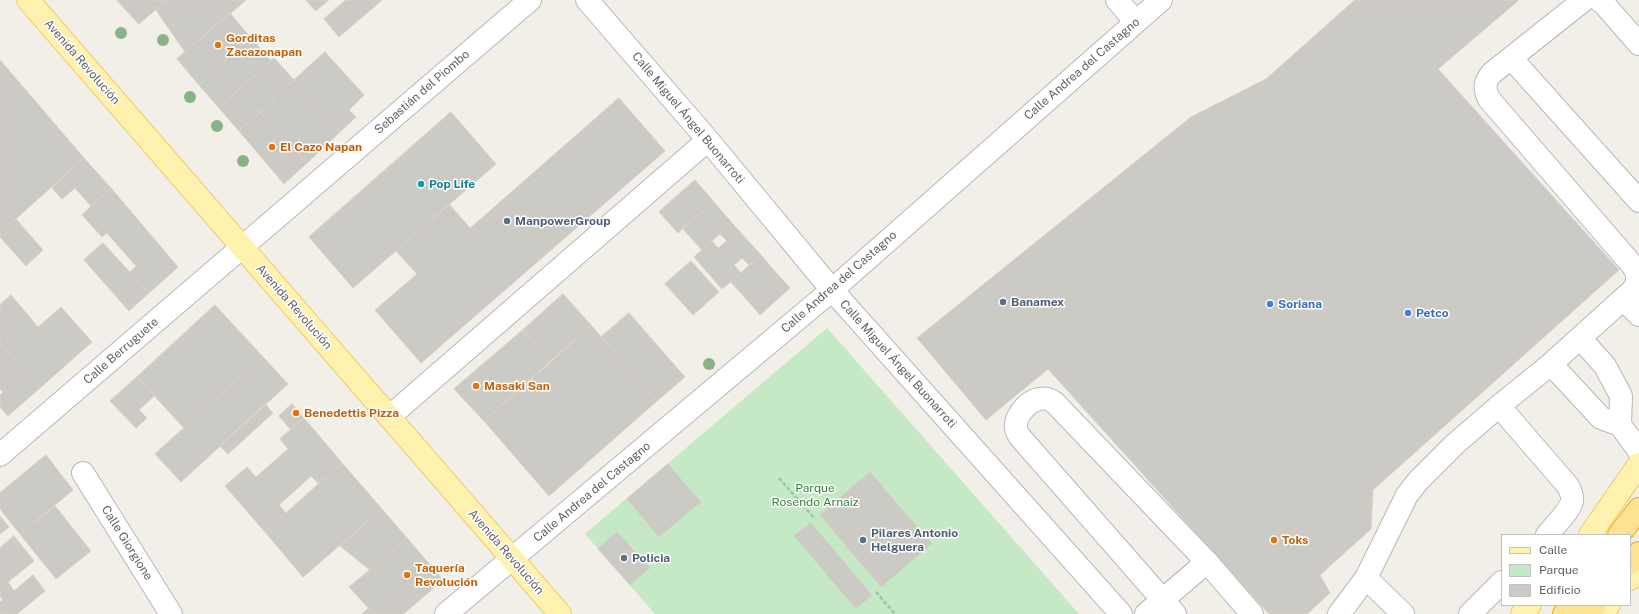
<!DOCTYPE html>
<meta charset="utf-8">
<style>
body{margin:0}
#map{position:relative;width:1639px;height:614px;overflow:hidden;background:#f1efe8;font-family:"Public Sans",sans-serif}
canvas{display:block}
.legend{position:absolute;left:1501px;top:534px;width:130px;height:72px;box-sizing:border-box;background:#fff;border:1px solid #bfc1c3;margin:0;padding:5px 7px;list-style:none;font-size:12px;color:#5f6368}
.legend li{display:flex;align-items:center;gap:8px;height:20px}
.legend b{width:20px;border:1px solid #bfc1c3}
</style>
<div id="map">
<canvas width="1639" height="614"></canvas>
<ul class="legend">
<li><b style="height:5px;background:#fff2af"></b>Calle</li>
<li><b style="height:11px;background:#c5e8c5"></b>Parque</li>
<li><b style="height:11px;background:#cccac5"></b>Edificio</li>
</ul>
</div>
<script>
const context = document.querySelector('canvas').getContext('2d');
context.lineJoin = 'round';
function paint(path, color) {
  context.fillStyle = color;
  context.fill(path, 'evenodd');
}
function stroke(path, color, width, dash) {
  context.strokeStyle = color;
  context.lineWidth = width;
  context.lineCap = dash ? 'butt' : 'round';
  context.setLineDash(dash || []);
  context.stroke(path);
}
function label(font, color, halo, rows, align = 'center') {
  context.font = font + ' "Public Sans",sans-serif';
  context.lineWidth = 3;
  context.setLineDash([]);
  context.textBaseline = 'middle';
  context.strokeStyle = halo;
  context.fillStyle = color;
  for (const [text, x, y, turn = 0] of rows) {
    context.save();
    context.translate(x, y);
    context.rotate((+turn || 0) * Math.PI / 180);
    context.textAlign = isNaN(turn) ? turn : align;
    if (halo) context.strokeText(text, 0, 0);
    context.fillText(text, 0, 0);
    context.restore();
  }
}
paint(new Path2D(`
 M827,328L842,345L1079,614H655L585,534Z`), '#c5e8c5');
const building = new Path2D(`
 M117,0H167L139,24Z
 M167,0H246L185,52L156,10Z
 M306,0H329L316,11Z
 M346,0H382L339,37L324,19Z
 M1355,0H1519L1438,69L1619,270L1373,490L1371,529L1320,575L1330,593L1307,614H1269L1048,369L986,420L917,338L1191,117L1266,79Z
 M230,13L250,37L199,85L177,59Z
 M250,37L271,61L219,108L199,85Z
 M325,52L364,95L349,110L356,117L340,132L294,80Z
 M274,58L294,80L239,131L219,108Z
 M0,60L84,158L0,233Z
 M294,80L340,132L307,163L260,112Z
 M619,98L665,151L421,363L375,310L417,274L396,251L449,204L470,228Z
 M260,112L307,163L284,184L239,131Z
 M451,112L496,164L353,288L309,237Z
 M84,158L111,188L91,206L75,188L62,199L52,188Z
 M695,180L714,202L678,233L659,212Z
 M111,188L178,267L149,293L130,272L136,266L107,233L102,237L82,215Z
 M714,202L732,223L702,250L683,229Z
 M16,219L43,250L26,266L0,237V233Z
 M732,223L761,255L749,265L742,258L734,265L741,273L722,289L694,257L712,241L718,248L727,241L720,234Z
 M103,243L149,293L129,311L84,260Z
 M761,255L779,276L749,302L731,282Z
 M691,261L719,292L693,315L665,284Z
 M779,276L790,288L760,315L749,302Z
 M563,294L591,325L551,362L523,330Z
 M11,295L38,327L61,307L92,342L40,388L0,343V305Z
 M215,305L263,357L184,428L137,377Z
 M629,313L685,377L657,401L601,337Z
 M591,325L657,401L549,496L484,421Z
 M523,330L551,362L484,421L454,389Z
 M0,343L40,388L8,416L0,407V395L3,392L0,389Z
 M263,357L288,384L181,482L155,454Z
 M137,377L154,396L139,410L147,418L136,428L110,401Z
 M265,404L273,413L228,454L220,446Z
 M292,404L304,418L291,430L279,416Z
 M304,418L342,463L319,484L311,476L279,505L286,513L265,532L225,486L247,467L256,477L288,449L280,439Z
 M46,455L73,490L20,534L0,509V493Z
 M342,463L382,509L303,577L265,532Z
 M668,464L701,502L659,537L627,499Z
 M870,472L932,544L881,587L820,515Z
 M55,506L91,551L56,579L20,534Z
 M382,509L407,538L370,570L340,546Z
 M0,516L9,527L0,534Z
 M811,523L872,595L856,609L794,536Z
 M617,532L650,568L630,585L598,549Z
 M14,536L34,561L8,582L14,591L33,575L45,591L17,614H0V602L3,600L0,596V548Z
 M407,538L443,580L407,611L370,570Z
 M370,570L407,611L403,614H374L349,587Z
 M369,608L374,614H362Z`);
paint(building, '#cccac5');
stroke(building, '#d6d1c6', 1);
const minor = new Path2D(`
 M587,0L708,140L832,290L1121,614
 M1117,0L1136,22
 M1599,0L1604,4L1639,44
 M1511,58L1639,201
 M1623,299L1639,315
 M1581,339L1605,366L1621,396L1620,425
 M1551,364L1601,418L1620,425L1639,451
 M1499,406L1568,486C1570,490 1573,495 1572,501C1570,511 1553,527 1547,535
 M389,417L708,140
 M0,455L530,0
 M83,473L171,614
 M1366,578L1403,614
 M446,614L832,290L1161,0
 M1146,614L1207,562
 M1175,614L1020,437C1018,434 1016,431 1016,428C1014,414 1033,395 1047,399C1050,399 1053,402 1055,403L1207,562L1252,614
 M1339,614L1366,578L1407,495L1418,481L1455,444L1499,406L1551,364L1623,299L1632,291L1637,283V274L1633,266L1489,99C1484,88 1484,83 1492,73L1584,0
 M1470,614L1502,582`);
const major = new Path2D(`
 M28,0L560,614
 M1590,535L1639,464
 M1630,579L1639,569
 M1522,614L1530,605
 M1601,614L1609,605`);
const highway = new Path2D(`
 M1619,535L1639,509
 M1630,563L1639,553
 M1564,614L1573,605
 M1588,614L1595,605`);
stroke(minor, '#b5b8bc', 24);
stroke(major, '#f2c960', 24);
stroke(highway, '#f9ab00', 24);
stroke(new Path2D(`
 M779,478L815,519
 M876,592L895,614`), '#9cc7a9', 2.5, [4, 2]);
stroke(minor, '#fff', 22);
stroke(major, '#fff2af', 22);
stroke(highway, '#fde293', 22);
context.fillStyle = '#89b387';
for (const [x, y] of [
 [121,33],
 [163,40],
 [190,97],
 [217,126],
 [243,161],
 [709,364]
]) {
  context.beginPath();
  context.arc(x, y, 6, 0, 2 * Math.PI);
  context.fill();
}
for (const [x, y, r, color] of [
 [218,45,4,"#e8710a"],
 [272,147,4,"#e8710a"],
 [421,184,4,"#0f9aa8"],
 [507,221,4,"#5c6f8a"],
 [1003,302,4,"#5c6f8a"],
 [1270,304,4,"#3f7fe0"],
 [1408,313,4,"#3f7fe0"],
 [476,386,4,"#e8710a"],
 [296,413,4,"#e8710a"],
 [863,540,4,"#5c6f8a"],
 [1274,540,4,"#e8710a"],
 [624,558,4,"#5c6f8a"],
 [407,575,4,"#e8710a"]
]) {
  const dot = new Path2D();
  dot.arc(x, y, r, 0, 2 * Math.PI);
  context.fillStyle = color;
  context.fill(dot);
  stroke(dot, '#fff', 1.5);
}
label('bold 12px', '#c56008', '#fff', [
 ["Gorditas",226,38],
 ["Zacazonapan",226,52],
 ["El Cazo Napan",280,147],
 ["Masaki San",484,386],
 ["Benedettis Pizza",304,413],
 ["Toks",1282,540],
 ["Taquería",415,568],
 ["Revolución",415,582]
], 'left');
label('12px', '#5f6368', '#fff', [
 ["Avenida Revolución",82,62,49],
 ["Calle Andrea del Castagno",1082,69,-41],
 ["Sebastián del Piombo",422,92,-41],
 ["Calle Miguel Ángel Buonarroti",688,118,50],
 ["Calle Andrea del Castagno",839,282,-41],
 ["Avenida Revolución",294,307,49],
 ["Calle Berruguete",121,351,-41],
 ["Calle Miguel Ángel Buonarroti",898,364,48],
 ["Calle Andrea del Castagno",592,492,-40],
 ["Calle Giorgione",127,543,58],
 ["Avenida Revolución",506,552,49]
]);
label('bold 12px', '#0d838f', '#fff', [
 ["Pop Life",429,184]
], 'left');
label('bold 12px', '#4e5e75', '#fff', [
 ["ManpowerGroup",515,221],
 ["Banamex",1011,302],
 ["Pilares Antonio",871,533],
 ["Helguera",871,547],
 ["Policia",632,558]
], 'left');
label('bold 12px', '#366cbe', '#fff', [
 ["Soriana",1278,304],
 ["Petco",1416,313]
], 'left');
label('12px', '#348238', '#fff', [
 ["Parque",815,488],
 ["Rosendo Arnaiz",815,502]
]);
</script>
